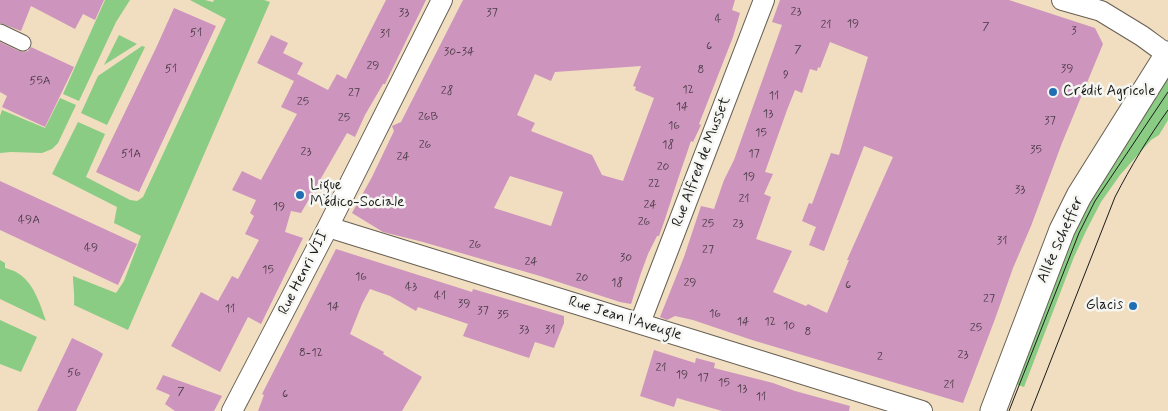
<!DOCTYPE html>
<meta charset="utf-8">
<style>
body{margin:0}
canvas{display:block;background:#f1ddbf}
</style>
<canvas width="1168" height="411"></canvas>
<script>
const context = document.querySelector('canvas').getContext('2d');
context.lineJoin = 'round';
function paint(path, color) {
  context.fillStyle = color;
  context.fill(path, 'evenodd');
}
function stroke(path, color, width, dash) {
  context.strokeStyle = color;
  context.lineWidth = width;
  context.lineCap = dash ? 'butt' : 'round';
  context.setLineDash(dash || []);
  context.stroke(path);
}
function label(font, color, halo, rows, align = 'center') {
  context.font = font + ' Mynerve,sans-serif';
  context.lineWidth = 5;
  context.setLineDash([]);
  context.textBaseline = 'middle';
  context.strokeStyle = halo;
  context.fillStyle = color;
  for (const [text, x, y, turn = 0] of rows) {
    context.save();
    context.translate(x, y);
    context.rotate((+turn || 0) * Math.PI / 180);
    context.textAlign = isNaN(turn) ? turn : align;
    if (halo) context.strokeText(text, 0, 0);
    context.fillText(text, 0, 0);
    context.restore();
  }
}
paint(new Path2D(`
 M105,0H130L116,22L79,101L63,94Z
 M190,0H205L213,2L214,0H264L270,2L128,330L74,305C75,295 73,286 73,276L116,293L124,281L141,236L114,223L117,207L52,174L78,122L105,134L86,177L130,200L137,201L143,197L226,19Z
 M119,35L137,44L104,65Z
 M142,46L145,47L107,125L81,113L98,76Z
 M1168,73V120L1159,135L1151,140L1120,175L1101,202L1087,229L1074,257L1024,387L1015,384L1078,222Z
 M60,98L76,105L58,143L52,149L42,153L11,152L0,153V116L2,110L45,128Z
 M0,260L5,263V268C8,269 13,270 16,272C34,282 40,304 46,321L0,299Z
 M0,320L37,337L21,372L0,364Z`), '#8acc84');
paint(new Path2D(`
 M0,0H104L95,20L83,14L75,29L31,6L21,31L0,23Z
 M386,0H426L385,84H383L365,115L355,137L347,133L301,213L291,211L285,232L303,238L261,324L248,317L220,372L171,346L201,292L218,301L232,276L238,279L259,240L245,234L254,216L250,213L256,200L232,190L242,171L261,180L297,114L281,107L294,81L257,63L271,35L288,43L283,53L303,63L297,74L328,90L337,74L346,79Z
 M463,0H735L732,10L740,13L733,37L699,124L701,125L693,142L691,141L678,179L665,219L659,236H657L648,254L641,273L631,304L620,302L540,276L423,242L383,232L352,213L372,177L394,131L392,126L401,122ZM641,66L633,86L636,87L635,90L654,98L623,181L602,175L592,155L531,131L535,123L517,115L535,74L551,81L555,72ZM510,176L563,192L551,226L494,208Z
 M780,0H1009L1095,28L1103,44L1062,143L1031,226L1013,268L995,319L963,403L752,340L693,320L675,316L667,320L660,317L684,257L701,206L714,209L724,180L734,160L782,25L772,22ZM830,42L868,57L839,155L831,153L812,204L809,203L802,221L816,227L809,245L824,251L864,146L893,157L847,260H849L827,313L808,304L806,306L773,292L792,251L756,239L771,197L764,194L773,174L765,172L787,110L795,90L802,93L810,69L817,71L818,67L820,68Z
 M174,8L216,26L139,192L96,172L156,48Z
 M0,42L19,51L23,52L28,51L31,47L74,67L45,127L2,107L7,96L0,92Z
 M0,181L137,244L118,285L0,230Z
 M336,249L472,292L473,289L564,316V323L554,348L535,342L529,358L463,336L468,324L418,307L416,311L390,296L370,289L362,304L350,334L384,352L383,354L422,377L402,411H258L264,395L262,394Z
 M72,338L97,350L103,354L76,411H37Z
 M654,350L695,363L696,358L715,363L714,368L773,383L795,391L850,406L849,411H722L677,398L674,407L640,396Z
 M163,375L222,396L214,411H175L165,404L170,395L156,389Z`), '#cd94be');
const pedestrian = new Path2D(`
 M0,32L23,43`);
const minor = new Path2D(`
 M1062,0L1101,11L1142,36L1168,55
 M328,227L922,411
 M640,323L764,0
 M232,411L328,227L442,0`);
const tertiary = new Path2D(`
 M993,411L1062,230L1079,196L1168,54`);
stroke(pedestrian, '#676055', 17);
stroke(minor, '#676055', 22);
stroke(tertiary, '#676055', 27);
stroke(pedestrian, '#fff', 15);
stroke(minor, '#fff', 20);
stroke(tertiary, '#fff', 25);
stroke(new Path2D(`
 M1009,411L1079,233L1095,201L1168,92
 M1031,411L1115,197C1131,166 1148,138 1168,110`), '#1c1c1c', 1);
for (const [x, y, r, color] of [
 [1053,92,5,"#1f6fb2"],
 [300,195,5,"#1f6fb2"],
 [1133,306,5,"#1f6fb2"]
]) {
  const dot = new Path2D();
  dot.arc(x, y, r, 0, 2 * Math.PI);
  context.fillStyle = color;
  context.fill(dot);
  stroke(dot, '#f6f6f2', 2);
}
label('12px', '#483a44', null, [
 ["23",796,12],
 ["33",404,13],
 ["37",492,13],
 ["4",718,19],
 ["19",853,24],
 ["21",826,25],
 ["7",986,27],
 ["3",1074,31],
 ["51",196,33],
 ["31",385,34],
 ["6",709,46],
 ["7",798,50],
 ["30-34",459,52],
 ["29",373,66],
 ["51",171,69],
 ["39",1067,69],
 ["8",701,70],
 ["9",786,75],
 ["55A",40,81],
 ["12",688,90],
 ["28",447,91],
 ["27",354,93],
 ["11",774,96],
 ["25",303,102],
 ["14",682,107],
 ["13",768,114],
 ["26B",428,117],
 ["25",344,118],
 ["37",1050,121],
 ["16",674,126],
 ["15",761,133],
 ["26",425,145],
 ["18",668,145],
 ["35",1036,150],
 ["23",306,152],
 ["51A",131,154],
 ["17",754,154],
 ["24",403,157],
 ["20",663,167],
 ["19",749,177],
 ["22",654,184],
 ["33",1020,190],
 ["21",744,199],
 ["24",650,205],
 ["19",279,207],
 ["49A",29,220],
 ["26",644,222],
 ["25",708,224],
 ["23",738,224],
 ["31",1002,241],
 ["26",475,245],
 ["49",91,248],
 ["27",708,250],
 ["30",626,258],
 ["24",531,262],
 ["15",268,270],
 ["16",361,277],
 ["20",582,278],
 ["18",617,283],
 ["29",690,283],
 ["6",848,285],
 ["43",411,287],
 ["41",440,296],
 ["27",989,299],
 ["39",464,304],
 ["14",333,307],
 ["11",230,309],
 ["37",483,311],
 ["16",715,314],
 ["35",503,315],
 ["14",743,322],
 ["12",770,322],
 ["10",789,326],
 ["25",976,328],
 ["33",524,330],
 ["31",550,330],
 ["8",808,332],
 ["8-12",311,353],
 ["23",963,355],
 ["2",880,357],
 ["21",661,368],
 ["56",74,373],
 ["19",682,375],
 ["17",703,378],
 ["15",724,383],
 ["21",949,385],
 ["13",742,389],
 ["7",181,392],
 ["6",285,394],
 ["11",761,397]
]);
label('15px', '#1c1c1c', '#f6f6f2', [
 ["Crédit Agricole",1063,92],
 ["Ligue",310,186],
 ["Médico-Sociale",310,203],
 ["Glacis",1123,306,"right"]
], 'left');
label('15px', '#1c1c1c', '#f6f6f2', [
 ["Rue Alfred de Musset",702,162,-69],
 ["Allée Scheffer",1061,240,-66],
 ["Rue Henri VII",304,273,-63],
 ["Rue Jean l'Aveugle",625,319,17]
]);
</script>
